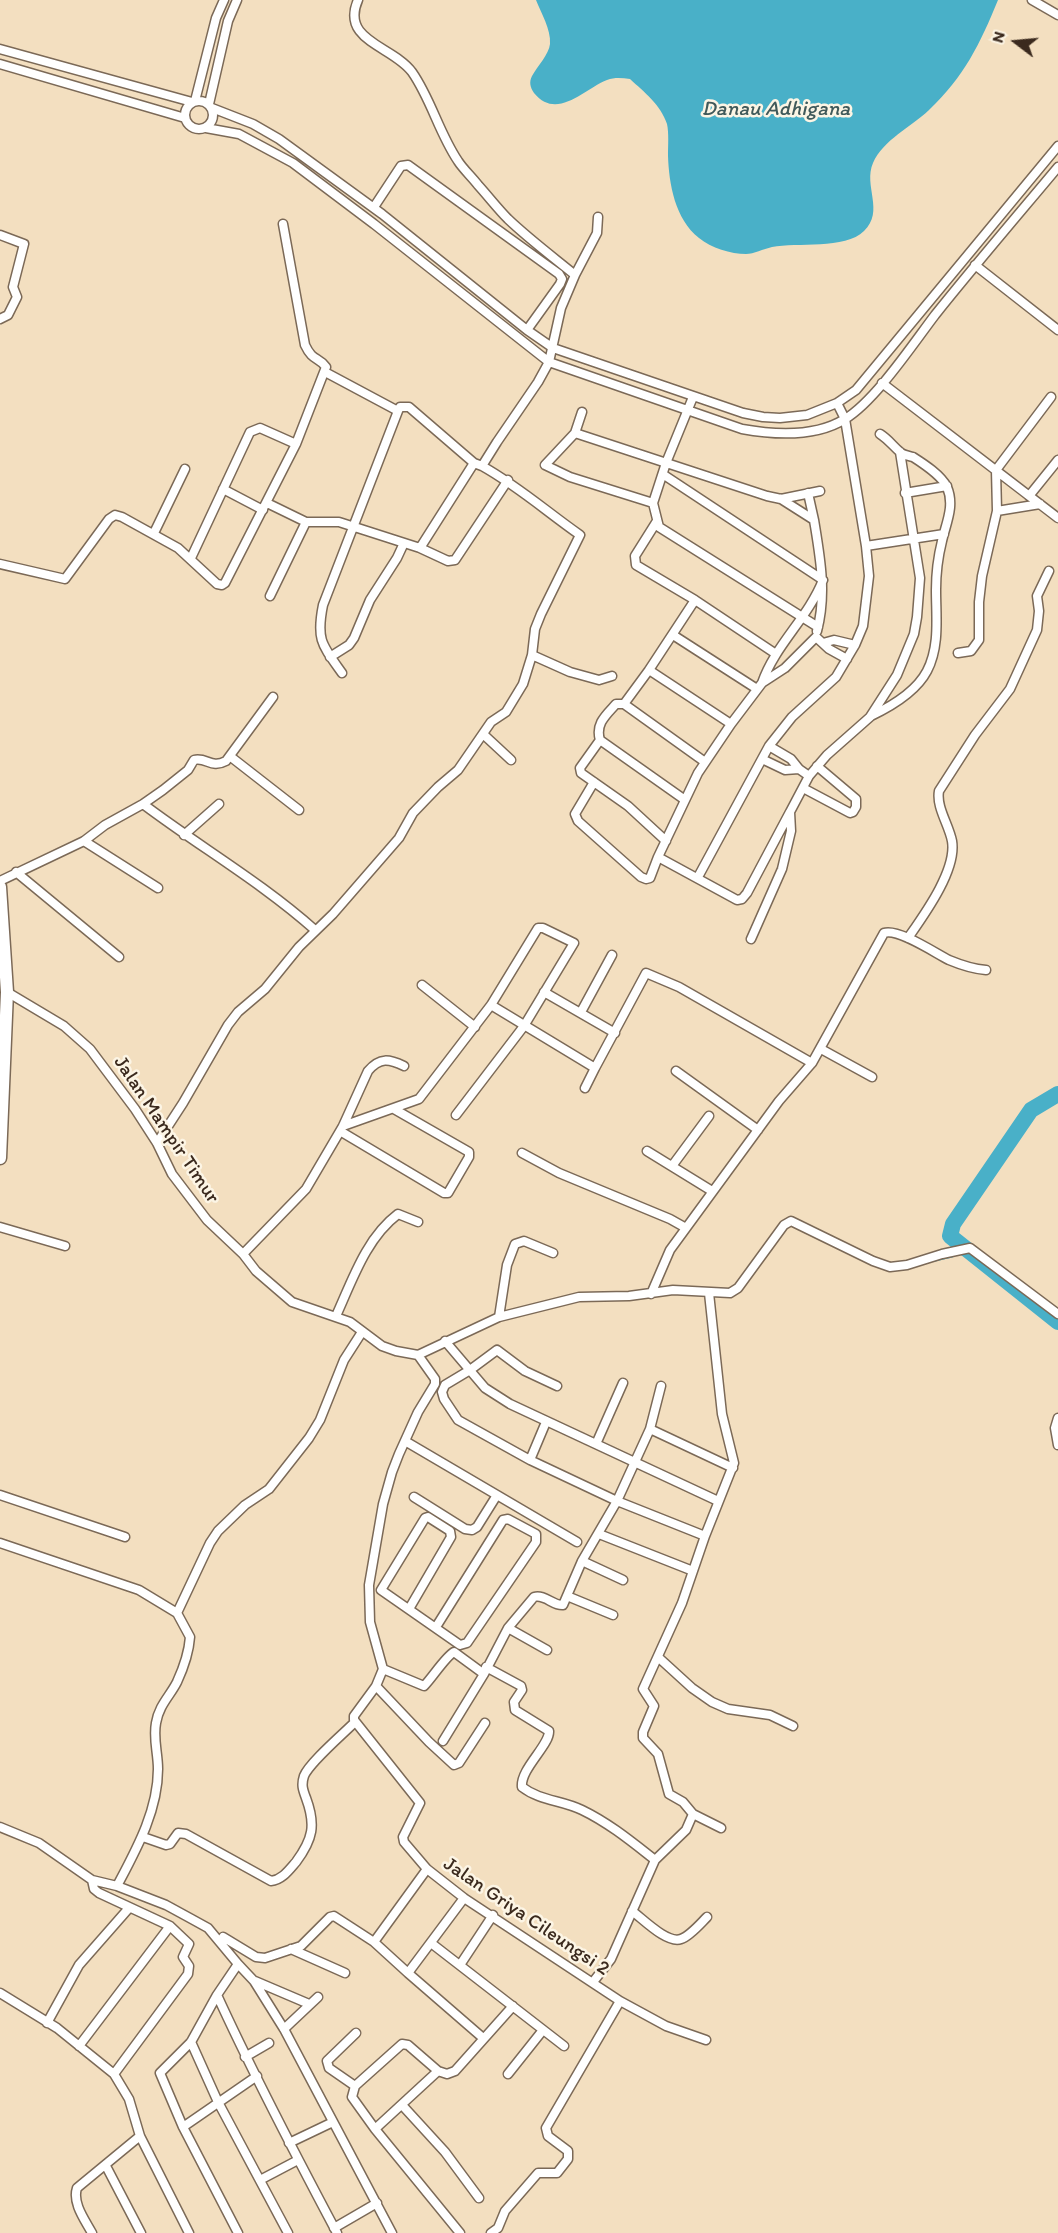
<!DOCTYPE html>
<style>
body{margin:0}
#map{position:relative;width:1058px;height:2233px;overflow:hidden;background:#f3dfc0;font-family:Itim,sans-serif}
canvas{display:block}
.north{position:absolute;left:986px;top:12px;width:60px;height:60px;-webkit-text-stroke:4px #fcf5e5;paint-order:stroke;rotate:286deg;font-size:16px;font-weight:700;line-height:24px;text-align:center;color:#3b2a1e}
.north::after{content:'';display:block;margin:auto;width:21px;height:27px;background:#3b2a1e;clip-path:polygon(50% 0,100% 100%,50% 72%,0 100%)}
</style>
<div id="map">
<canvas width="1058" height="2233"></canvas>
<div class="north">N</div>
</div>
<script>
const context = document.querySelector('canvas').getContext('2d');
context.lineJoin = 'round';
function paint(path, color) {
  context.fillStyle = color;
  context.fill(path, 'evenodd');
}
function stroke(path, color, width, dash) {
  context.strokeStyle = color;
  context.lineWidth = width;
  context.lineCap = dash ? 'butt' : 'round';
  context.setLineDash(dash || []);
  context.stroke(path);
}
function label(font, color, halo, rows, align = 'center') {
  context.font = font + ' Itim,sans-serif';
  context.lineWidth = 5;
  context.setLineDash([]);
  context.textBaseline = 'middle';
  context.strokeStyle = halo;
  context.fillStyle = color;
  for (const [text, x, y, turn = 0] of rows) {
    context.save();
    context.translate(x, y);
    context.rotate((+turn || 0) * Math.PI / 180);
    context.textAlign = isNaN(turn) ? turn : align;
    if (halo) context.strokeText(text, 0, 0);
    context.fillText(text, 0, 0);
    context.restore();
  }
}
paint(new Path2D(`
 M536,0H998C980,44 964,77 929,110C911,127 883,140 873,163C863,186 885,211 864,231C845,250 797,242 772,247C763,249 754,254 746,254C731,254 711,248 699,238C675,219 669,184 668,156C668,146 669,133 667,124C661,105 644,92 630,79C622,78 615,77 607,80C584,89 557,121 534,93C530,87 529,82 532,76C537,67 549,54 550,44C551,29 541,13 536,0Z`), '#49b0c8');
stroke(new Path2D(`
 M935,1260L952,1256`), '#49b0c8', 3);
stroke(new Path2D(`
 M1058,1094L1031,1110L953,1224L950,1236L1058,1322`), '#49b0c8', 16);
const street = new Path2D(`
 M358,0C340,41 393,46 412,72C431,99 439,133 458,161C463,169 472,177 478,185C488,196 498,209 508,219C529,239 553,257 575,275
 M1032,0L1058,15
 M0,49L192,102
 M0,64L185,118
 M185 115a14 14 0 1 1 28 0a14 14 0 1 1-28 0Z
 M195,101L216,18L224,0
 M209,104L228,21L237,0
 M212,108L253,124L279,139L382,214L527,330L553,348L743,413L763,417L780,418L807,415L837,403L856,390L1058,146
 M206,128L239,134L293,163L374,224L549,362L742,429C775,435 816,437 845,419C875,401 913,344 935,315C975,265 1017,216 1058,167
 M374,207L401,166L408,165L559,274L562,279L560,284L527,330
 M0,235L24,244L13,287L17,297L8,315L0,319
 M975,265L1058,330
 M325,372L398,411
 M882,383L1058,518
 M693,397L666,463L653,503L659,527L818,627
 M582,412L575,433L545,465L570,477L653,503
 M575,433L767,496L781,499L820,491
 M664,475L823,580C808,618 775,645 762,683
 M223,489L263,510
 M808,493L814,520
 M905,493L947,486
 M1029,496L1058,460
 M781,499L814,520C820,557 827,593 817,631
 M267,503L306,522L270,596
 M997,511L1040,504
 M657,521L635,556L636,565L695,600L776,654
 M306,522H339L420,548L474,463
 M154,533L185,469
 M866,546L944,534
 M420,548L448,561L455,560L508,480
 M191,558L250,432L260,428L296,444
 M0,564L65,579L109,519L115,515L122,517L178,548L217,584L222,585L225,583L296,444L326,367C318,356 313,362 305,345L283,224
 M695,600L649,670L731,724
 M673,635L757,689
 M823,643L834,640L855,645
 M958,653L971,651L979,640V602L982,576L997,511L996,470L1051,397
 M532,655L570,672L599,680L612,676
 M330,657L349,645L354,638L370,600L397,558L404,543
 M649,670L624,704L705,762
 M342,673C322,645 316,640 323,605L398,411L400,407H409L474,463L482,466
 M624,704H616C606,715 595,724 600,740L685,800
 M871,716C892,706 916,692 927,671C940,646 936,617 936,590C936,573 938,557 942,541C946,523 955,506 947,487C941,475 924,464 913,457C909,456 903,455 900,452C893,446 888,439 880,434
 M483,734L511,760
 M600,740L580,768L581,773L628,806L666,841
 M769,746L791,759L799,769L809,776L827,755L870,717L897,675L914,634L917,617L920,578L900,452
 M231,757L299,810
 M762,759L785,770L799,769
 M594,782L575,814L578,821L641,877L646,879L650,878L658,857L737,900L742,899L747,893L790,812
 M803,788L850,813L853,812L856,807V799L817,766
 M143,804C200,847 261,882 315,930
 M184,835L219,804
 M84,841L158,888
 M658,857L698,773L731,724L762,683L785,668L816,637L829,649L847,659
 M16,872L119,957
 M698,877L769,746L792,717L836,677L855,645L863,626L869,576L866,546L845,419L837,403
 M0,881L84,841L105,825L143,804L163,790L188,770L194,760C207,757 211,769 226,761L273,697
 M908,938C924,915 957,870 952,841C949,825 936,807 939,791L975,735L1010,689L1037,630L1039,611L1037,596L1049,571
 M751,939L782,869L791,831L790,812L809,776
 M422,985L475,1027
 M7,992L64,1026L90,1049L135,1109L157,1143L172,1174L207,1220L243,1254L256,1271L292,1302L350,1322L382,1346L396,1351L418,1355L499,1317L579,1297L629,1296L673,1290L730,1293L738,1288L784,1225L791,1221L873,1261L890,1267L907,1265L942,1254L970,1248L1058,1314
 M544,992L615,1033
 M491,1005L595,1068L646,973L679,987L812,1063
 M581,1012L612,955
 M821,1049L872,1077
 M676,1071L758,1130
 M585,1088L595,1068
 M343,1126L419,1099L491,1005L538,928H543L574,943L524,1026L456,1115
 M340,1131L444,1193H448L469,1157V1152L394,1109
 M157,1143L183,1103L228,1025L238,1012L265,989L299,947L333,914L399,838L413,813L438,787L458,770L491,722L506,712L523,684L532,655L535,629L541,614L580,535C547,512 518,486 482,466L497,442L538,382L549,362L561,308L575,275L597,233L598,217
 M647,1151L712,1191
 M522,1153L559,1173L670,1219L686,1228
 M672,1166L709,1116
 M0,1227L65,1246
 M243,1254L306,1189L343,1126L368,1071C380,1057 389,1059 404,1066
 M651,1294L670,1250L779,1101L812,1063L884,933C898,928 935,953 949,960C961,965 973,969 986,970
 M336,1316C352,1281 366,1238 398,1214L418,1222
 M499,1317L507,1265L515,1244L524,1241L553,1253
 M445,1341L485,1388L510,1404L718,1501
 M418,1355L435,1379V1384L418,1412L399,1454L392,1472L383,1504L369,1585L370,1622L383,1669L376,1686L354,1716V1720L420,1803L403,1837L404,1842L427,1869L464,1898L620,2001L666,2026L706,2040
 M557,1386L525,1371L497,1350L470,1370L445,1385L442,1392L444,1399L458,1420L530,1460L617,1501L705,1536
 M1058,1418L1055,1428L1058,1445
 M650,1429L733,1468
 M405,1441L577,1542
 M596,1444L623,1383
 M530,1460L546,1422
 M0,1495L125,1537
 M414,1497L465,1529L472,1530L477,1527L497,1495
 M599,1534L693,1571
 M0,1543L139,1590L177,1613L190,1637C189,1651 183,1669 177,1682C170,1696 159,1705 156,1723C153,1739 158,1753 158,1769C158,1811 136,1850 117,1886
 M582,1561L623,1580
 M567,1596L613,1615
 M409,1609L451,1537L450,1531L428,1517L425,1518L381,1590L460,1645L467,1643L536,1542V1534L508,1519L503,1520L436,1627
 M177,1613L210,1543L218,1531L245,1505L269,1489L309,1438L320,1420L344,1360L362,1332
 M508,1628L547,1650
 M658,1657L692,1688L712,1702L728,1709L770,1715L793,1726
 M486,1667L521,1686L522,1690L514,1702L515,1710L549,1731C550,1745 520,1769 522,1787C540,1801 562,1800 582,1810C609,1823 632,1842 655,1860
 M383,1669L424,1686C432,1678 446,1656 454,1652L484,1674
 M376,1686L429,1742L454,1765L459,1763L485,1723
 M443,1741L484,1674L508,1628L534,1597C545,1594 553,1606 563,1605L582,1561L617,1501L650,1429L661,1386
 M693,1814L721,1828
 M0,1827L39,1843L92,1880L117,1886L166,1905L188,1917L208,1928L238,1964L217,1995C254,2076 295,2154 337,2233
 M143,1837L166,1845L170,1844L178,1833L186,1834L271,1881C282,1880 289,1870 296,1862C313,1839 316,1825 306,1798C303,1790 301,1785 304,1776C309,1763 343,1734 355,1722
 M92,1880L94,1889L99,1893L170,1926L189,1944L183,1957L189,1966L188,1974L114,2074
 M632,1911C643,1919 667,1944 681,1939C690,1936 700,1924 707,1917
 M223,1937L256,1957L265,1958L301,1946L330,1917L334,1916L374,1942L427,1869
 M374,1942L408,1973L483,2038
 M431,1943L564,2046
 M291,1949L345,1973
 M238,1964L254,1981L284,2029L392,2233
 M460,1965L493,1915
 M408,1973L464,1898
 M255,1981L309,2004
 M593,1982L611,1959L655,1860L686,1830L693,1814L683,1802L669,1794L658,1754L643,1738V1732L654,1706L643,1689L682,1603L705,1536L734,1463L722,1414L709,1293
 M0,1993L57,2028L114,2074L129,2099L140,2136L189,2233
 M217,1995L191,2042L160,2073L183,2127L238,2233
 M47,2023L79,1965L129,1908
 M284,2029L318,1997
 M356,2033L327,2061L329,2068L355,2086L352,2097L375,2129L460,2233
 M191,2042L218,2102L288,2233
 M79,2046L170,1926
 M245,2057L269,2043
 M508,2074L543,2030
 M355,2086L402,2044L408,2045L438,2071
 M402,2105L445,2152L479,2198
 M183,2127L257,2076
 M375,2129L438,2071L447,2074L455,2071L513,2006
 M289,2143L333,2122
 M106,2166L141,2233
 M260,2180L298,2160
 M334,2228L377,2203
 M92,2233C85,2220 72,2203 77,2188L140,2136
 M491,2233L498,2228L505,2211L538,2173H557L568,2159V2151L548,2136L546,2128L620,2001`);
const secondary = new Path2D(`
 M0,887L7,992L0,1158`);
stroke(street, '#7b6957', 11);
stroke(secondary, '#7b6957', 15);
stroke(street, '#fff', 8);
stroke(secondary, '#fff', 12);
label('20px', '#3b2a1e', '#fcf5e5', [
 ["Jalan Mampir Timur",166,1130,56],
 ["Jalan Griya Cileungsi 2",526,1917,34]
]);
label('italic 21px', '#40595a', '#fcf5e5', [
 ["Danau Adhigana",776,110]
]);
</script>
